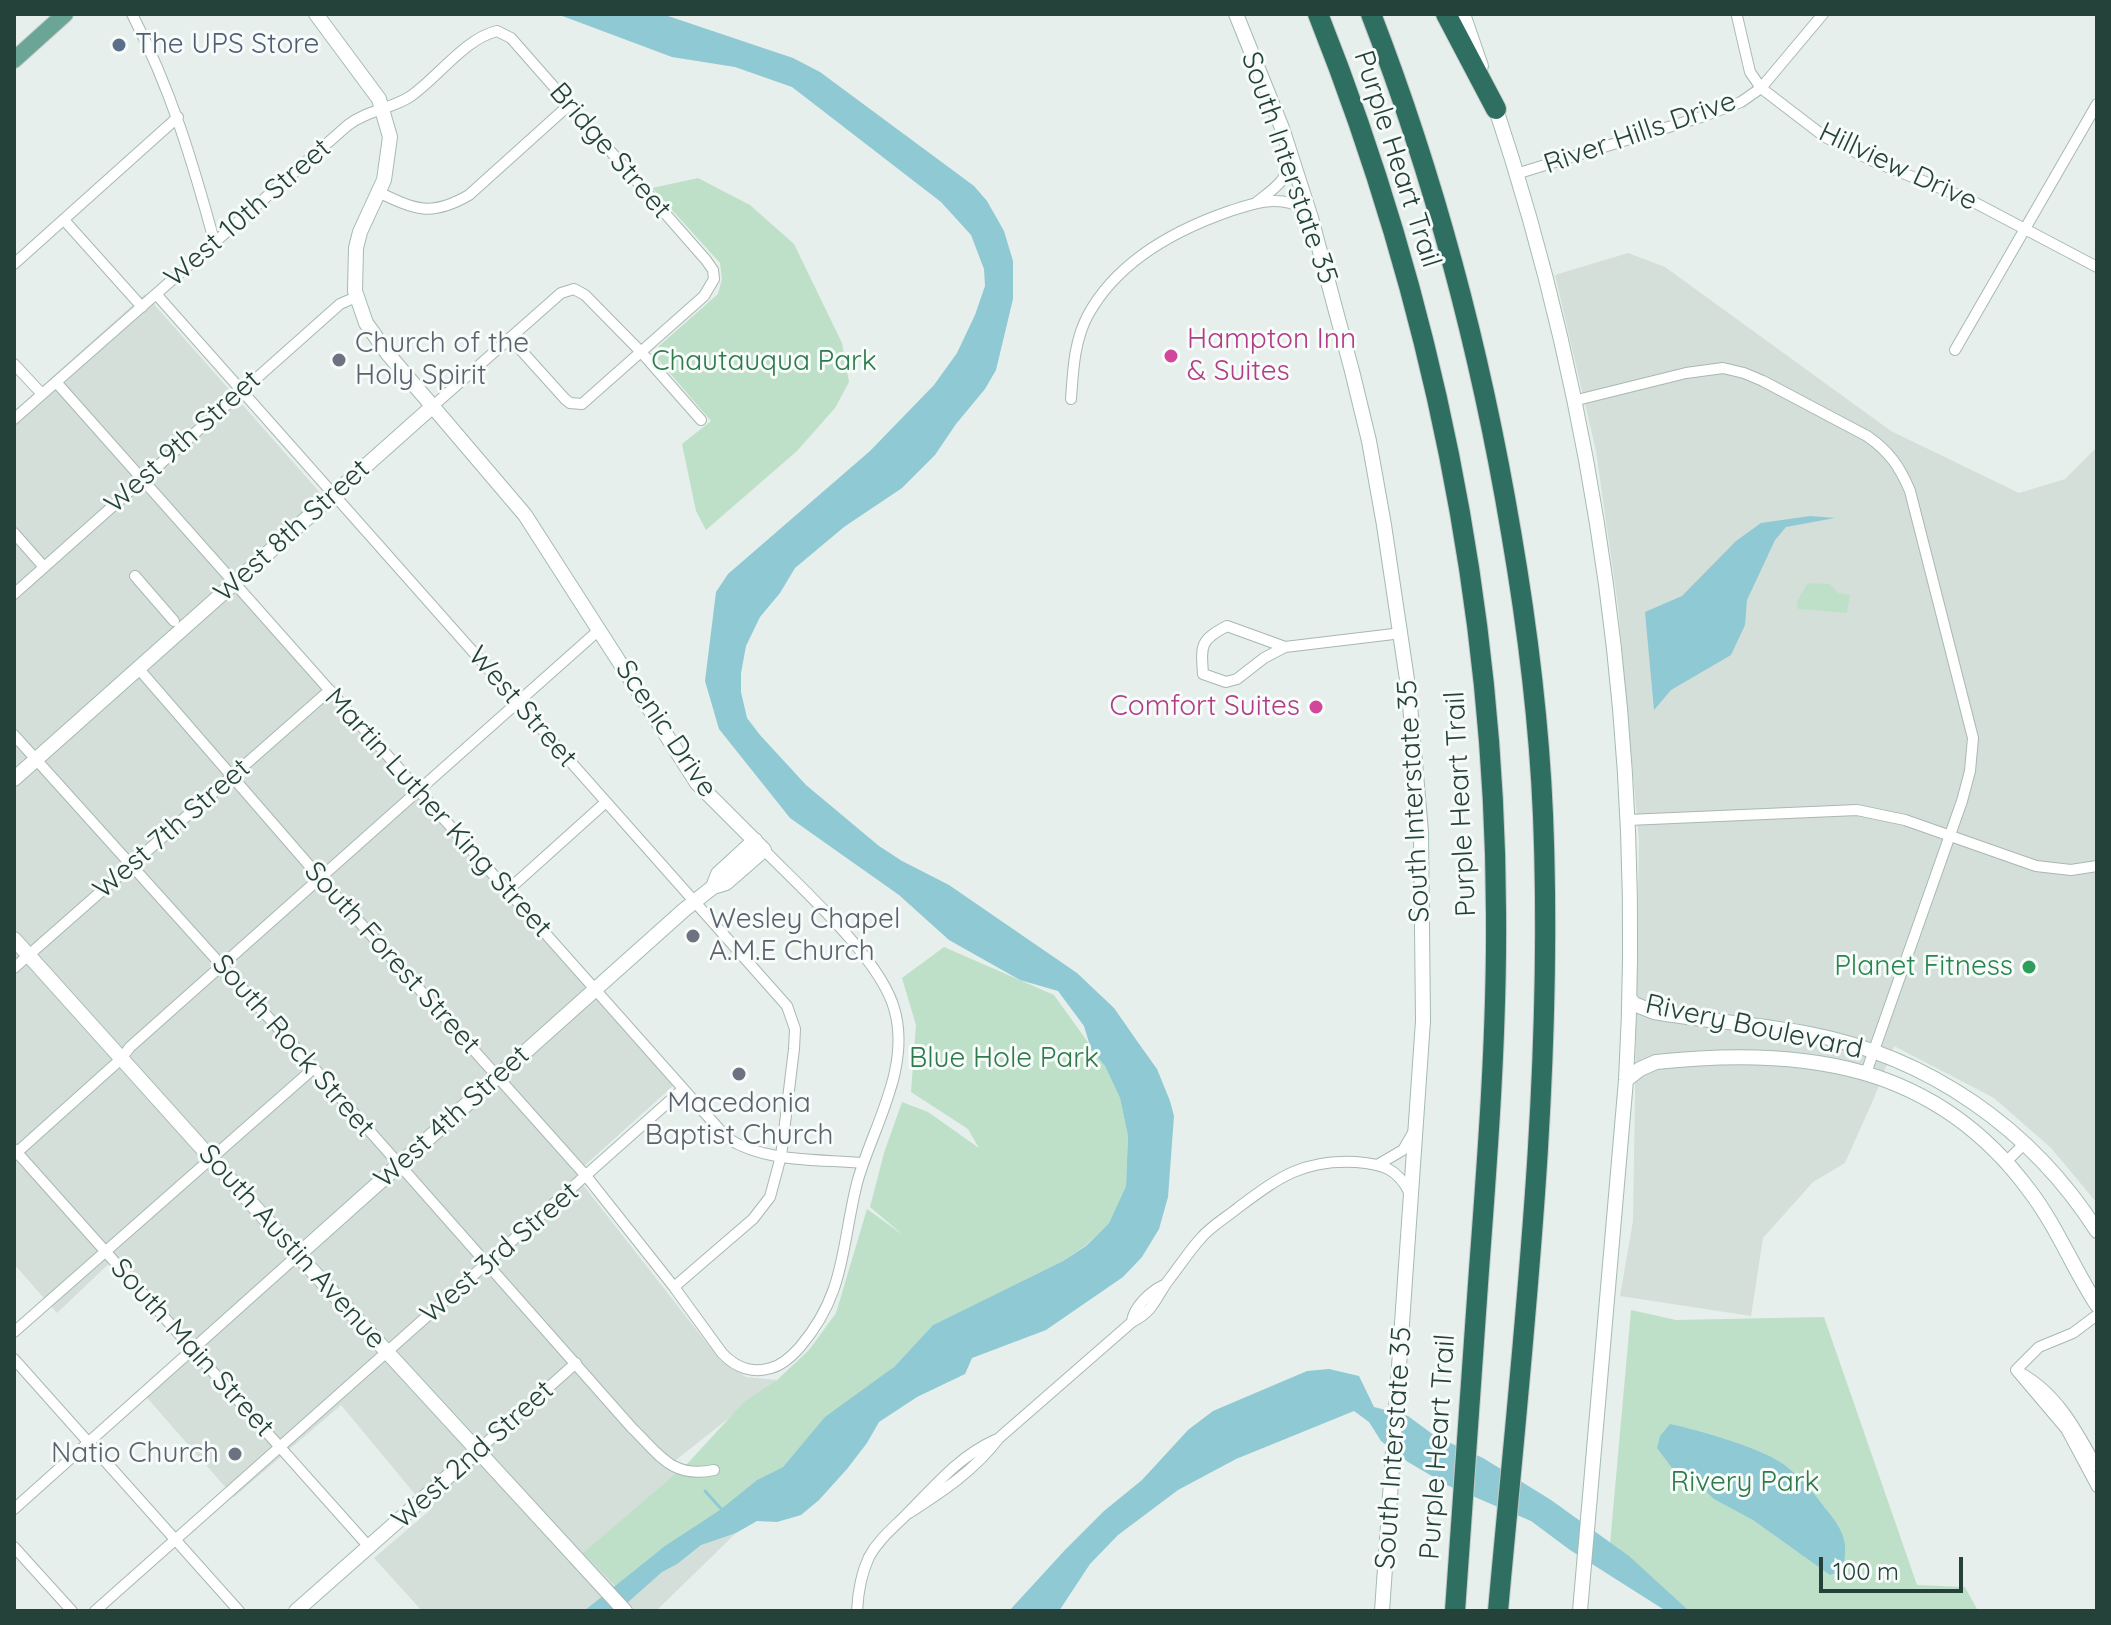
<!DOCTYPE html>
<style>
body{margin:0}
#map{position:relative;width:2111px;height:1625px;overflow:hidden;background:#e6efeb;font-family:Quicksand,sans-serif}
canvas{display:block}
.frame{position:absolute;inset:0;border:16px solid #24423a;pointer-events:none}
.scale{position:absolute;left:1819px;top:1557px;width:144px;height:36px;box-sizing:border-box;border:4px solid #24423a;border-top:0;padding-left:10px;font-size:24px;line-height:28px;white-space:nowrap;color:#24423a;-webkit-text-stroke:6px #f7fbf9;paint-order:stroke}
</style>
<div id="map">
<canvas width="2111" height="1625"></canvas>
<div class="frame"></div>
<div class="scale">100 m</div>
</div>
<script>
const context = document.querySelector('canvas').getContext('2d');
context.lineJoin = 'round';
function paint(path, color) {
  context.fillStyle = color;
  context.fill(path, 'evenodd');
}
function stroke(path, color, width, dash) {
  context.strokeStyle = color;
  context.lineWidth = width;
  context.lineCap = dash ? 'butt' : 'round';
  context.setLineDash(dash || []);
  context.stroke(path);
}
function label(font, color, halo, rows, align = 'center') {
  context.font = font + ' Quicksand,sans-serif';
  context.lineWidth = 6;
  context.setLineDash([]);
  context.textBaseline = 'middle';
  context.strokeStyle = halo;
  context.fillStyle = color;
  for (const [text, x, y, turn = 0] of rows) {
    context.save();
    context.translate(x, y);
    context.rotate((+turn || 0) * Math.PI / 180);
    context.textAlign = isNaN(turn) ? turn : align;
    if (halo) context.strokeText(text, 0, 0);
    context.fillText(text, 0, 0);
    context.restore();
  }
}
paint(new Path2D(`
 M1628,253L1665,267L1891,431L2019,493L2065,479L2097,447V1203L2051,1148L1994,1098L1894,1046L1874,1098L1845,1163L1813,1182L1763,1238L1751,1316L1620,1296L1633,1221L1639,840L1618,606L1596,451L1555,275Z
 M145,294L322,495L226,581L673,1086L584,1166L576,1176L720,1360L746,1377L777,1380L676,1460L735,1534L656,1611H422L374,1558L429,1511L341,1405L234,1497L142,1392L193,1346L117,1256L57,1313L14,1264V411Z`), '#d4dfda');
paint(new Path2D(`
 M698,178L750,205L794,244L842,343L849,382L835,408L797,451L706,530L696,511L682,444L711,421L656,357L659,346L718,294L722,279L720,263L652,188Z
 M1808,583L1830,584L1838,593L1850,595L1847,613L1798,609L1797,601Z
 M944,947L1054,995L1105,1066L1120,1098L1128,1136L1126,1186L1109,1223L1085,1246L1063,1261L933,1325L894,1367L809,1437L783,1467L757,1480L623,1593L583,1553L687,1464L745,1401L777,1380L809,1350L836,1313L867,1209L903,1235L870,1207L884,1153L902,1102L928,1112L979,1148L968,1129L911,1092L916,1025L902,978Z
 M1631,1310L1676,1320L1824,1317L1917,1585L1965,1587L1978,1611H1687L1610,1544Z`), '#bfe0c8');
paint(new Path2D(`
 M557,14H662L793,58L820,72L974,186L987,201L1004,231L1013,261V299L996,370L985,389L956,424L935,455L902,488L844,527L795,568L780,593L760,617L746,646L741,673V692L747,718L760,735L806,785L879,846L902,861L949,885L1077,973L1114,1008L1137,1041L1157,1069L1170,1101L1174,1116L1168,1197L1159,1229L1142,1257L1123,1277L1046,1330L972,1358L965,1374L917,1397L879,1422L867,1443L847,1469L819,1500L801,1515L777,1522L757,1521L736,1533L701,1545L677,1564L662,1572L618,1611H584L665,1546L720,1510L757,1480L783,1467L825,1417L894,1367L933,1325L1063,1261L1086,1246L1109,1223L1126,1186L1128,1136L1120,1098L1105,1066L1091,1049L1084,1026L1058,991L1020,980L949,940L899,895L790,818L719,729L705,681L716,592L728,574L870,451L934,385L957,353L975,315L985,286L984,269L971,235L941,202L792,87L735,67L672,57Z
 M1810,516L1835,518L1786,527L1775,540L1747,600L1745,625L1731,655L1671,690L1654,710L1645,612L1682,596L1736,541L1761,523Z
 M1329,1369L1359,1376L1374,1407L1408,1416L1435,1436L1483,1458L1551,1500L1629,1556L1689,1611H1666L1570,1550L1531,1521L1449,1486L1408,1462L1381,1441L1369,1422L1354,1411L1236,1459L1178,1490L1118,1535L1090,1564L1059,1611H1009L1065,1550L1104,1511L1142,1480L1188,1430L1213,1411L1307,1371Z
 M1670,1424C1698,1430 1766,1449 1787,1467C1802,1479 1814,1493 1825,1508C1843,1530 1850,1542 1842,1571L1830,1575L1753,1520L1714,1499L1696,1482L1672,1468L1657,1448L1660,1436Z`), '#8ec9d4');
stroke(new Path2D(`
 M705,1491L724,1512`), '#8ec9d4', 3);
const street = new Path2D(`
 M132,14C171,89 193,163 215,244
 M1737,16L1750,72L1761,88L1825,137L1875,162L1968,199L2097,267
 M1516,174L1701,117L1741,102L1761,88L1823,14
 M378,192C416,210 431,217 469,195L569,105
 M1257,202C1272,190 1289,180 1290,158
 M64,220L142,307
 M14,264L178,117
 M156,294L787,1006L795,1029L794,1049L781,1156L770,1197L753,1219L674,1287
 M1955,350L2097,104
 M14,364L42,394
 M56,382L727,1138C766,1163 818,1159 863,1163
 M1071,399C1073,371 1074,341 1088,315C1117,262 1175,230 1230,211C1249,205 1270,197 1290,203C1298,205 1304,211 1310,217
 M1573,401L1686,373L1723,368L1744,373L1763,381L1867,436C1889,451 1900,467 1910,491L1973,738L1970,771L1962,801L1866,1073
 M433,406L561,293L574,289L585,295L642,353L701,420
 M14,419L348,125C367,110 392,109 411,96C438,77 466,38 497,31L511,38L706,260L713,270L714,279L704,296L582,404L570,403L565,399L510,338
 M14,533L44,567
 M135,576L174,621
 M14,594L340,304L356,297
 M1285,647L1227,626C1200,640 1201,645 1203,674L1226,682L1237,679L1264,658L1285,647L1402,633
 M138,668L321,879L587,1177L674,1287L722,1353C735,1367 752,1374 771,1368C783,1365 792,1356 800,1347C846,1293 841,1247 857,1183C872,1128 912,1068 894,1008C879,957 802,889 764,850
 M14,735L314,1068L632,1428C660,1455 672,1479 714,1470
 M1628,820L1857,810L1905,820L2036,866L2071,870L2097,866
 M507,891L606,802
 M14,968L330,690
 M14,1149L370,1548
 M14,1155L121,1059L130,1047L599,630
 M2006,1162L2025,1143
 M1379,1164L1403,1150L1414,1131
 M1132,1322C1133,1307 1151,1291 1164,1285
 M14,1332L314,1068
 M14,1359L239,1611
 M2016,1370L2066,1429L2097,1487
 M2016,1370L2039,1347L2073,1333L2097,1315
 M2019,1372C2057,1392 2077,1430 2097,1467
 M477,1451L576,1363
 M14,1509L298,1255
 M909,1513C943,1491 974,1471 999,1438L1132,1322C1156,1310 1156,1295 1171,1277C1181,1264 1190,1250 1201,1238C1211,1226 1227,1217 1239,1207C1279,1177 1304,1159 1356,1162C1382,1164 1398,1168 1410,1194
 M14,1547L72,1611
 M95,1611L683,1089
 M857,1611C858,1592 861,1574 869,1557C878,1540 893,1528 906,1515C935,1486 958,1457 995,1440`);
const secondary = new Path2D(`
 M1236,14L1282,128L1311,218L1352,371L1369,441L1384,525L1409,693L1421,832L1423,1021L1382,1611
 M1463,14L1481,66
 M1493,100C1598,413 1645,752 1626,1080L1580,1611
 M14,779L433,406
 M713,887L718,874L755,840
 M14,939L298,1255L625,1611
 M1631,1000L1634,1004L1654,1012C1706,1021 1758,1024 1810,1034C1929,1057 2032,1129 2097,1231
 M1626,1080L1640,1069L1656,1062C1802,1046 1935,1063 2029,1190C2056,1225 2073,1268 2097,1305
 M298,1255L684,910L713,887L726,883L764,850L697,783L525,515L388,354L366,323L355,291L356,248L360,232L384,180L390,137L379,99L316,14
 M296,1611L477,1451`);
const primary = new Path2D(`
 M14,60L65,14`);
const highway = new Path2D(`
 M1318,14C1431,298 1495,606 1496,912C1497,1031 1488,1151 1479,1270C1471,1383 1463,1497 1455,1611
 M1371,14C1436,182 1481,354 1511,532C1527,625 1539,720 1543,815C1554,1081 1522,1346 1498,1611
 M1446,14L1496,109`);
stroke(street, '#a8b8b2', 12);
stroke(secondary, '#a4bbb3', 16);
stroke(primary, '#c2cac8', 18);
stroke(highway, '#c2cac8', 22);
stroke(street, '#fff', 10);
stroke(secondary, '#fff', 14);
stroke(primary, '#6aa596', 16);
stroke(highway, '#2f6f62', 20);
for (const [x, y, r, color] of [
 [119,45,8,"#5c6f8a"],
 [1171,356,8,"#d1479c"],
 [339,360,8,"#6b7280"],
 [1316,707,8,"#d1479c"],
 [693,936,8,"#6b7280"],
 [2029,967,8,"#2e9e5b"],
 [739,1074,8,"#6b7280"],
 [235,1454,8,"#6b7280"]
]) {
  const dot = new Path2D();
  dot.arc(x, y, r, 0, 2 * Math.PI);
  context.fillStyle = color;
  context.fill(dot);
  stroke(dot, '#f7fbf9', 3);
}
label('28px', '#4e5e75', '#f7fbf9', [
 ["The UPS Store",135,45]
], 'left');
label('28px', '#24423a', '#f7fbf9', [
 ["River Hills Drive",1640,133,-19],
 ["Bridge Street",610,151,49],
 ["Purple Heart Trail",1397,159,72],
 ["Hillview Drive",1898,167,25],
 ["South Interstate 35",1289,168,71],
 ["West 10th Street",248,213,-41],
 ["West 9th Street",183,442,-42],
 ["West 8th Street",292,531,-42],
 ["West Street",522,707,49],
 ["Scenic Drive",666,729,56],
 ["South Interstate 35",1414,801,-93],
 ["Purple Heart Trail",1461,804,-93],
 ["Martin Luther King Street",438,813,48],
 ["West 7th Street",172,829,-41],
 ["South Forest Street",392,958,48],
 ["Rivery Boulevard",1754,1027,12],
 ["South Rock Street",293,1046,49],
 ["West 4th Street",452,1117,-42],
 ["South Austin Avenue",292,1247,48],
 ["West 3rd Street",500,1253,-41],
 ["South Main Street",192,1348,48],
 ["Purple Heart Trail",1438,1447,-86],
 ["South Interstate 35",1394,1448,-86],
 ["West 2nd Street",473,1455,-42]
]);
label('28px', '#b23c85', '#f7fbf9', [
 ["Hampton Inn",1187,340],
 ["& Suites",1187,372],
 ["Comfort Suites",1300,707,"right"]
], 'left');
label('28px', '#5b616d', '#f7fbf9', [
 ["Church of the",355,344],
 ["Holy Spirit",355,376],
 ["Wesley Chapel",709,920],
 ["A.M.E Church",709,952],
 ["Macedonia",739,1104,"center"],
 ["Baptist Church",739,1136,"center"],
 ["Natio Church",219,1454,"right"]
], 'left');
label('28px', '#2d7a4b', '#f7fbf9', [
 ["Chautauqua Park",764,362],
 ["Blue Hole Park",1004,1059],
 ["Rivery Park",1745,1483]
]);
label('28px', '#27864d', '#f7fbf9', [
 ["Planet Fitness",2013,967]
], 'right');
</script>
